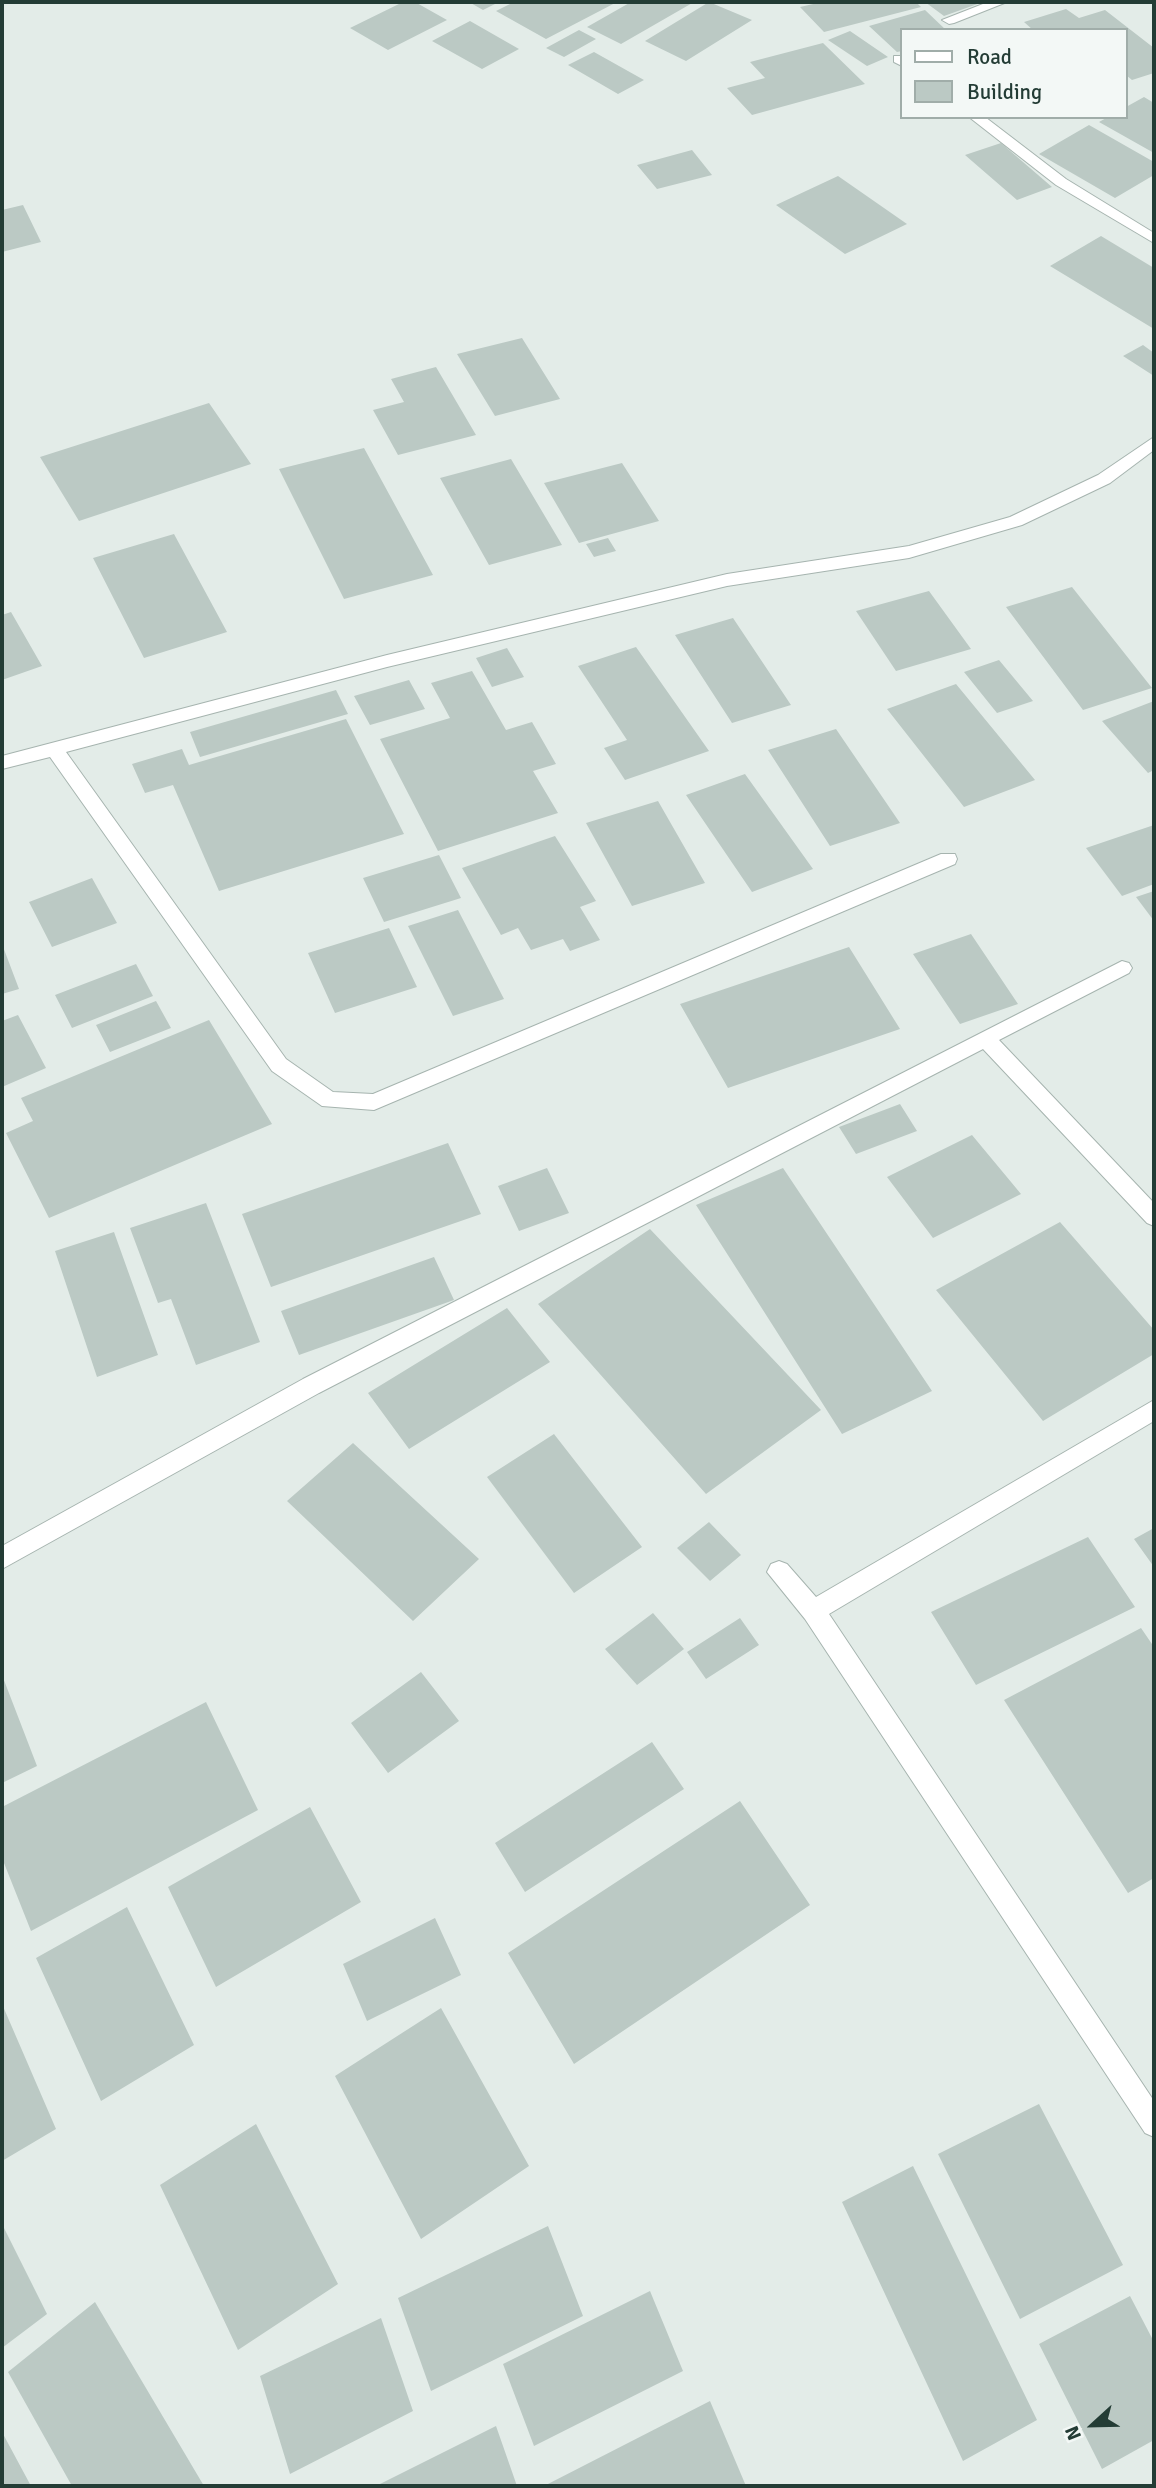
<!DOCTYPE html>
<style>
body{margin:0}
#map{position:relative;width:1156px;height:2488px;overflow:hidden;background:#e3ece8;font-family:Signika,sans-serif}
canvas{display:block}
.frame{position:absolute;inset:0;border:4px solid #233c35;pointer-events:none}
.legend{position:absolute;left:900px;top:28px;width:228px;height:91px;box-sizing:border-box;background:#f3f8f6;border:2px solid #a0ada9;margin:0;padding:9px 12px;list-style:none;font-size:21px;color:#233c35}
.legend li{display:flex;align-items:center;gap:14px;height:35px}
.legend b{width:35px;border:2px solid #a0ada9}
.north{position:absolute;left:1058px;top:2390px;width:70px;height:70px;-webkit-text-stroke:5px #f3f8f6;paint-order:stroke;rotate:248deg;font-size:19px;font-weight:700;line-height:28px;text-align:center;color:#233c35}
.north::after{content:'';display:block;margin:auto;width:24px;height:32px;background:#233c35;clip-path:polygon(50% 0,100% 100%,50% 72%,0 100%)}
</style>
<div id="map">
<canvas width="1156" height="2488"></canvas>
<div class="frame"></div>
<ul class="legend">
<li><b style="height:9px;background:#fff"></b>Road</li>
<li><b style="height:19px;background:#bbc9c4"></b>Building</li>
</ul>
<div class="north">N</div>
</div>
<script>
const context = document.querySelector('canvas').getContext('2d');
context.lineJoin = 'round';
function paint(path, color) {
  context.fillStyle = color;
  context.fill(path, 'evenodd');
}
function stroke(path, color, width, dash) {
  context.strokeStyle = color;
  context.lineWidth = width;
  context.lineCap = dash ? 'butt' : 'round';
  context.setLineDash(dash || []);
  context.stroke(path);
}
paint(new Path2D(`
 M403,2H415L447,20L388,50L350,28Z
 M469,2H499L483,10Z
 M514,2H617L546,39L496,11Z
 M631,2H694L621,44L587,27Z
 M709,2L752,20L686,61L645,41Z
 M822,2H916L921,7L824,32L800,7Z
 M925,2H983L944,16Z
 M1066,9L1079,18L1105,10L1154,48V73L1132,80L1126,75V30H1033L1024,22Z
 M925,10L946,30H902V51L897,52L869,26Z
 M470,21L519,49L482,69L432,41Z
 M579,30L596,39L564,57L546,48Z
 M850,31L888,57L867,66L828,40Z
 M823,43L865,84L752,115L727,88L765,78L750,62Z
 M594,52L644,80L618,94L568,65Z
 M1144,97L1154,103V153L1099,122L1108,117H1126V107Z
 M1089,125L1154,162V175L1115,198L1039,154Z
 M1001,143L1052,187L1017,200L965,155Z
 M692,150L712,175L657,189L637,165Z
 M838,176L907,224L845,254L776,205Z
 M23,205L41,242L2,252V210Z
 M1101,236L1154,268V329L1050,266Z
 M522,338L560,399L495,416L457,354Z
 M1143,345L1154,353V376L1123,356Z
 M436,367L476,435L398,455L373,410L404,402L391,379Z
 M209,403L251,464L79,521L40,457Z
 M364,448L433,575L344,599L279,469Z
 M511,459L562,545L489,565L440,478Z
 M622,463L659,521L579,543L544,483Z
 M174,534L227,632L144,658L93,558Z
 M608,538L616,551L594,557L586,544Z
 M1072,587L1152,688L1083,710L1006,607Z
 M929,591L971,649L896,671L856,611Z
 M11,612L42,666L2,680V615Z
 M733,618L791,705L732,723L675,635Z
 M636,647L709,751L625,780L604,748L627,740L578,666Z
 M507,648L524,677L492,687L476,658Z
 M999,660L1033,701L997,713L964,672Z
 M472,671L506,730L532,722L556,764L533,771L558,813L438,851L380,739L450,718L431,683Z
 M409,680L425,709L370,725L354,696Z
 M956,684L1035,780L964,807L887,709Z
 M336,690L348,714L200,757L190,732Z
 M1154,701V770L1148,773L1102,721Z
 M346,719L404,834L219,891L173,785L145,793L132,764L182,749L189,765Z
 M836,729L900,823L830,846L768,750Z
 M745,774L813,869L752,892L686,795Z
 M658,801L705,883L632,906L586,823Z
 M1154,825V884L1122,896L1086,848Z
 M555,836L596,901L580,907L600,940L570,951L563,939L531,950L518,928L501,935L462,868Z
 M439,855L461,898L384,922L363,878Z
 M92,878L117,923L52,947L29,902Z
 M1154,891V921L1136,897Z
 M458,910L504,999L453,1016L408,926Z
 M389,928L417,987L335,1013L308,953Z
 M971,934L1018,1004L960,1024L913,954Z
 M2,944L19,989L2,994Z
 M849,947L900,1029L728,1088L680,1004Z
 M136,964L153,996L72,1028L55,995Z
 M156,1001L171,1028L110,1052L96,1025Z
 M18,1015L46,1068L2,1087V1021Z
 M209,1020L272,1124L49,1218L6,1133L33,1121L21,1098Z
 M900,1104L917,1131L856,1154L839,1127Z
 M972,1135L1021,1194L933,1238L887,1177Z
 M448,1143L481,1214L271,1287L242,1214Z
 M547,1168L569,1213L519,1231L498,1186Z
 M783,1168L932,1391L842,1434L696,1205Z
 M206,1203L260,1342L196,1365L171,1299L158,1303L130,1228Z
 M1060,1222L1154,1330V1354L1043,1421L936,1290Z
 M650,1229L821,1410L706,1494L538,1304Z
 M114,1232L158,1355L97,1377L55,1251Z
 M434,1257L454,1300L299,1355L281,1311Z
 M507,1308L550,1362L409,1449L368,1393Z
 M554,1434L642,1547L574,1593L487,1477Z
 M353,1443L479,1559L413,1621L287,1501Z
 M709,1522L741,1555L710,1581L677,1548Z
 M1154,1528V1567L1134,1539Z
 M1088,1537L1135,1607L976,1685L931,1612Z
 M653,1613L684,1649L637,1685L605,1649Z
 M740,1618L759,1645L706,1679L687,1652Z
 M1141,1628L1154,1647V1878L1128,1893L1004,1700Z
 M421,1672L459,1721L388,1773L351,1723Z
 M2,1675L37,1766L2,1783Z
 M206,1702L258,1810L31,1931L2,1858V1807Z
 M652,1742L684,1789L525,1892L495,1843Z
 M740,1801L810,1905L574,2064L508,1953Z
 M310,1807L361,1902L216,1987L168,1887Z
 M127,1907L194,2045L101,2101L36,1958Z
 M435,1918L461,1975L367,2021L343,1964Z
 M2,2004L56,2129L2,2161Z
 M441,2008L529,2166L421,2239L335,2076Z
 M1039,2104L1123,2265L1020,2319L938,2154Z
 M256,2124L338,2284L238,2350L160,2185Z
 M913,2166L1037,2420L963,2461L842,2202Z
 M2,2224L47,2314L2,2348Z
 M548,2226L583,2316L431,2391L398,2298Z
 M650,2291L683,2371L534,2446L503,2364Z
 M1130,2296L1154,2342V2440L1102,2469L1039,2344Z
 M95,2302L204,2486H72L8,2372Z
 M381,2318L413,2411L290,2474L260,2376Z
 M710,2401L746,2486H544Z
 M496,2426L517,2486H376Z
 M2,2432L31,2486H2Z`), '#bbc9c4');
const minor = new Path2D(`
 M988,2H1007L954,23L949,24L942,20Z
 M894,56H902V66L894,62Z
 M969,117H985L1066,179L1154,233V243L1056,185Z
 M1154,437V450L1110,483L1022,525L909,558L727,586L387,667L66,752L286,1059L333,1092L373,1094L941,854H955L957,859L955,864L374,1110L322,1106L272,1071L50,757L2,769V756L387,655L727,574L909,546L1010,517L1098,475Z
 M1122,961L1129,963L1132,968L1129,973L999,1040L1154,1203V1226L1147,1223L983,1049L319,1393L2,1569V1546L303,1379Z
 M1154,1400V1421L829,1614L1154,2101V2137L1145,2133L805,1619L767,1572L771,1564L779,1561L787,1564L816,1597Z`);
stroke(minor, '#a6b4af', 2);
paint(minor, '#fff');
</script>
